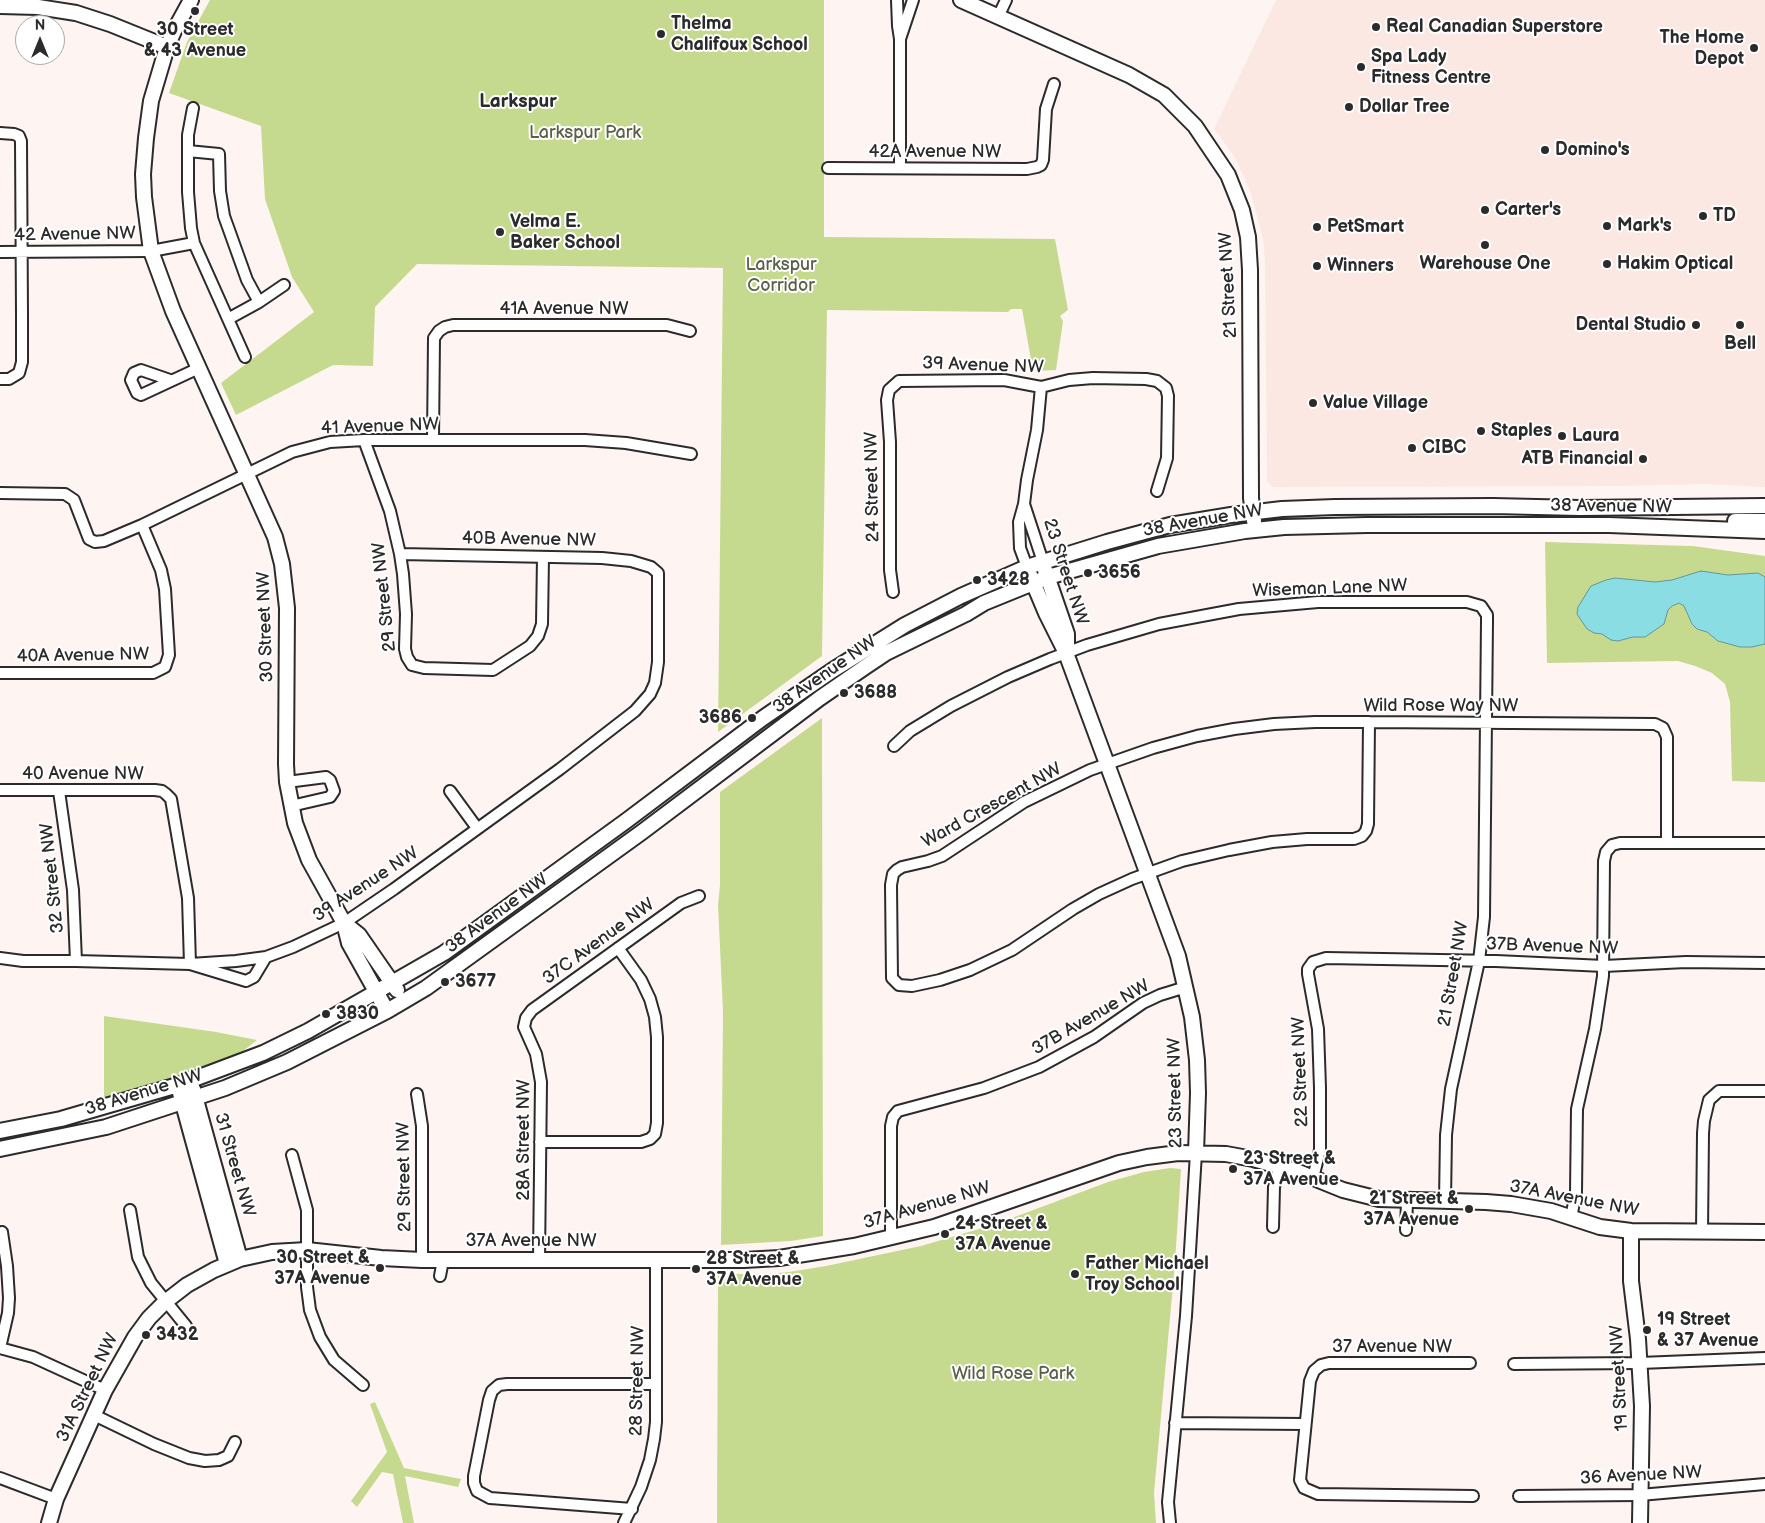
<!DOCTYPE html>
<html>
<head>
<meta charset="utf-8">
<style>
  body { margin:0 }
  #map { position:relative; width:1765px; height:1523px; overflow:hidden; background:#fef5f2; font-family:"Balsamiq Sans",sans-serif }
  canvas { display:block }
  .north { position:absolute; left:15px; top:15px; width:50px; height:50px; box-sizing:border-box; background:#fff; border:1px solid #aaa; border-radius:50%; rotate:0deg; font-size:14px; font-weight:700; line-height:20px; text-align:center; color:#2b2b2b }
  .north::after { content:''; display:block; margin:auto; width:18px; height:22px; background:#2b2b2b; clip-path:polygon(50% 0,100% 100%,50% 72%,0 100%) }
</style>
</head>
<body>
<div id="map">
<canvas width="1765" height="1523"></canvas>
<div class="north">N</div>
</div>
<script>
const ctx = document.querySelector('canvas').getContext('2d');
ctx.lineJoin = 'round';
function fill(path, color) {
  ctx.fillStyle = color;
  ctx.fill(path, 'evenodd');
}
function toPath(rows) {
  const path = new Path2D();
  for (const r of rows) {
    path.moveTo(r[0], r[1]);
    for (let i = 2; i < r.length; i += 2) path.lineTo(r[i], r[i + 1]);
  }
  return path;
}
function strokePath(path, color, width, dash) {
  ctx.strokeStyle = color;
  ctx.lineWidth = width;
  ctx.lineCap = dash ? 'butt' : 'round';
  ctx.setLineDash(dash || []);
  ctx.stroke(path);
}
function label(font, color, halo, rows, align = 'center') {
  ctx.font = font + ' "Balsamiq Sans",sans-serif';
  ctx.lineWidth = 4;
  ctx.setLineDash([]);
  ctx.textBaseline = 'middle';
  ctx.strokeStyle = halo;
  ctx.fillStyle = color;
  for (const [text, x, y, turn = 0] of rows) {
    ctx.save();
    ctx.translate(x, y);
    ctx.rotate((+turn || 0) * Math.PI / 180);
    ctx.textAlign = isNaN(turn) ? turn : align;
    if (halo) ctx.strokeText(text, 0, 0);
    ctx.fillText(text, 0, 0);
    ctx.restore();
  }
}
const built = toPath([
  [1276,0,1765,0,1765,487,1704,484,1624,486,1273,487,1267,481,1265,261,1263,240,1258,219,1249,188,1234,156,1214,129]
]);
const green = toPath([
  [210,0,824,0,824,237,1055,239,1068,310,1060,316,1063,321,1056,370,1033,371,1022,309,1011,309,1008,312,827,310,822,656,718,732,723,268,417,264,375,307,373,366,333,365,236,415,221,383,314,312,292,277,265,199,261,126,169,93,187,42],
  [1545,542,1693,546,1765,556,1765,782,1732,781,1730,702,1725,684,1712,673,1695,666,1678,661,1547,663],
  [822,718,823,1236,791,1241,721,1245,723,1011,718,905,720,885,720,792],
  [104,1016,216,1032,257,1040,243,1051,216,1063,149,1085,104,1097],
  [1170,1168,1181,1169,1175,1263,1154,1493,1156,1523,717,1523,718,1274,767,1274,789,1272,826,1266,921,1246,996,1224,1108,1182,1144,1172],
  [375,1402,404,1468,461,1479,458,1487,405,1476,414,1523,403,1523,393,1474,382,1472,357,1507,351,1501,387,1452,370,1404]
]);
const water = toPath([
  [1701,571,1728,575,1758,573,1765,577,1765,644,1752,647,1740,647,1718,641,1707,632,1697,629,1692,624,1684,606,1679,603,1672,606,1668,610,1664,624,1645,637,1633,637,1618,641,1611,640,1602,634,1594,633,1587,629,1577,614,1578,607,1591,586,1606,580,1615,578,1655,582,1672,580,1701,571]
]);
const street = toPath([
  [897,0,898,26,900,39,900,168],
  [998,17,1006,0],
  [900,39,913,0],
  [0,133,14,134,19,136,21,141,22,315,22,362,19,373,9,379,0,379],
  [188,151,188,135,193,108],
  [828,168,1027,169,1037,167,1041,165,1043,160,1046,109,1054,84],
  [0,252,151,251,194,243],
  [259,302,284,285],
  [228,319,259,302,247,280,224,216,220,191,219,154,188,151,188,192,191,228,194,243,245,357],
  [170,380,141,370,134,373,131,380,137,393,141,395,199,368],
  [364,440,390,511,400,554,403,574,406,614,405,649,407,657,412,665,424,668,493,670,530,646,538,636,542,624,543,557],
  [433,440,434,338,439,331,445,327,453,325,667,325,690,331],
  [0,493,65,494,74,500,89,539,95,542,104,541,142,525,292,452,330,442,364,440,585,440,626,443,691,454],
  [1024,504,1043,562],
  [1027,567,1020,548,1019,522,1024,504,1027,480,1037,430,1041,387],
  [893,592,890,570,890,442,887,400,889,390,899,381,1004,380,1041,387,1069,380,1093,378,1146,379,1157,381,1166,388,1168,396,1167,458,1157,491],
  [0,673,153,673,165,667,169,655,165,589,161,570,142,525],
  [1369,722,1368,824,1366,831,1362,836,1354,839,1307,839,1272,842,1229,850,1182,861,1132,879,1099,894,1073,909,1012,950,970,970,940,980,912,986,899,985,892,978,891,885,893,874,897,870,902,867,928,861,942,856,1024,802,1090,770,1153,748,1197,736,1234,729,1274,724,1315,722,1369,722,1655,724,1663,728,1667,737,1667,843],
  [894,746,910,731,951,706,1008,677,1050,659,1087,645,1159,624,1239,609,1318,602,1467,602,1481,606,1487,615,1487,621,1484,917,1479,961,1451,1089,1446,1135,1445,1201],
  [287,782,326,777,330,780,334,791,330,797,291,806],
  [0,790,155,790,162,791,166,794,171,799,188,898,190,964,246,981,254,977,266,957],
  [59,791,73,890,76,961],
  [450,791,477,828],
  [0,958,23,961,76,961,190,964,236,961,266,957,293,947,344,923,394,889,560,769,635,711,650,694,655,683,658,662,658,573,651,567,631,561,602,558,400,554],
  [417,1094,422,1126,422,1260],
  [540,1142,641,1142,650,1139,655,1134,657,1123,657,1037,655,1017,650,999,641,980,618,948],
  [292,1155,307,1210,307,1287,310,1310,320,1337,334,1360,363,1385],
  [1313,1178,1320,1150,1320,1088,1318,1029,1308,974,1308,969,1313,962,1326,958,1496,961,1604,966,1686,962,1765,963],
  [130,1210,138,1257,151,1283,186,1326],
  [1571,1218,1576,1192,1577,1109,1595,1029,1603,976,1604,861,1606,852,1612,845,1620,843,1765,843],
  [1273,1227,1274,1187,1280,1166],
  [1406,1230,1407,1201],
  [1702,1232,1703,1133,1704,1121,1709,1100,1719,1091,1765,1091],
  [891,1238,891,1126,893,1117,898,1111,984,1088,1039,1067,1094,1037,1143,1003,1160,995,1186,987],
  [539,1260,541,1082,536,1054,524,1027,526,1018,532,1010,681,903,699,896],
  [440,1276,443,1260],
  [0,1348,8,1313,9,1298,7,1266,2,1232],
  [0,1348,33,1357,105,1390],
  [1470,1363,1329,1363,1321,1365,1314,1371,1310,1381,1300,1480,1304,1488,1318,1494,1473,1496],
  [1514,1364,1640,1363,1765,1358],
  [94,1415,154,1444,189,1458,205,1461,219,1460,228,1456,235,1442],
  [1175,1423,1305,1424],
  [0,1478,56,1499],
  [1519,1496,1640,1495,1765,1484],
  [632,1509,490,1498,477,1491,474,1483,474,1476,489,1400,492,1391,499,1385,507,1384,656,1384],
  [624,1523,641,1487,650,1460,654,1439,656,1422,656,1260],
  [1170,1523,1168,1502,1186,1316,1196,1153]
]);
const secondary = toPath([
  [191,0,174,31,167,47,151,101,146,138,143,174,144,197,151,251,173,311,275,537,282,564,287,608,286,764,287,782,295,823,309,860,344,923,349,943,387,1011],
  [961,0,1129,75,1164,95,1195,126,1228,175,1242,210,1248,237,1250,270,1251,498,1254,521],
  [0,6,38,7,76,13,110,24,167,47],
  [1735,521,1765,521],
  [1045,570,1067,634,1067,649],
  [1030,575,1046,613,1066,653,1178,956,1192,1017,1197,1060,1198,1093,1196,1153],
  [344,923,359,935,397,990],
  [193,1089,240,1259],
  [180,1093,227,1264],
  [0,1131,61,1119,178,1085,263,1053,308,1031,444,953,626,821,763,718,833,670,905,625,961,596,1027,567,1107,542,1170,525,1231,515,1282,509,1335,507,1493,506,1580,508,1765,506],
  [0,1149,106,1127,225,1088,287,1062,387,1011,426,988,642,832,820,698,865,667,886,653,966,614,984,603,1048,577,1158,546,1245,531,1284,527,1367,525,1609,525,1765,531],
  [1631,1231,1631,1281,1638,1339,1642,1406,1640,1523],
  [49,1523,56,1499,105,1390,135,1337,149,1318,165,1302,187,1285,214,1270,240,1259,272,1252,307,1250,381,1258,422,1260,744,1260,779,1258,854,1246,934,1227,1119,1163,1147,1157,1178,1153,1226,1154,1253,1159,1296,1171,1343,1190,1379,1199,1486,1202,1511,1204,1551,1211,1600,1227,1631,1231,1765,1232]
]);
const markers = [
  [195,11,5,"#2b2b2b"],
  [1376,27,5,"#2b2b2b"],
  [661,34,5,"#2b2b2b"],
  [1754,48,5,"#2b2b2b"],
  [1361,67,5,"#2b2b2b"],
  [1349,107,5,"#2b2b2b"],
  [1545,150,5,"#2b2b2b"],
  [1485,210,5,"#2b2b2b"],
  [1703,216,5,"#2b2b2b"],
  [1607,226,5,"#2b2b2b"],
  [1317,227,5,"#2b2b2b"],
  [500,232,5,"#2b2b2b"],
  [1485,245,5,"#2b2b2b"],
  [1607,264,5,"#2b2b2b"],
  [1317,266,5,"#2b2b2b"],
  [1696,325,5,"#2b2b2b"],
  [1740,325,5,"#2b2b2b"],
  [1313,403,5,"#2b2b2b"],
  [1481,431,5,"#2b2b2b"],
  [1562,436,5,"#2b2b2b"],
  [1412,448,5,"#2b2b2b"],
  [1643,459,5,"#2b2b2b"],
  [1088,573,5,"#2b2b2b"],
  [977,580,5,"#2b2b2b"],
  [844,693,5,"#2b2b2b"],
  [752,718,5,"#2b2b2b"],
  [445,982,5,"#2b2b2b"],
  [326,1014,5,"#2b2b2b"],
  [1233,1169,5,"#2b2b2b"],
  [1469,1209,5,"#2b2b2b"],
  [945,1234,5,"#2b2b2b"],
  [380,1268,5,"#2b2b2b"],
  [696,1269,5,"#2b2b2b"],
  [1075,1274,5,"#2b2b2b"],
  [1647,1330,5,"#2b2b2b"],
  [146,1335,5,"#2b2b2b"]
];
const poiNames = [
  ["Thelma",671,24],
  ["Chalifoux School",671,45],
  ["Real Canadian Superstore",1386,27],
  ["30 Street",195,30,"center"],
  ["& 43 Avenue",195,51,"center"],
  ["The Home",1744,38,"right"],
  ["Depot",1744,59,"right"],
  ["Spa Lady",1371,57],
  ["Fitness Centre",1371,78],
  ["Dollar Tree",1359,107],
  ["Domino's",1555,150],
  ["Carter's",1495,210],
  ["TD",1713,216],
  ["Velma E.",510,222],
  ["Baker School",510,243],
  ["Mark's",1617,226],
  ["PetSmart",1327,227],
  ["Warehouse One",1485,264,"center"],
  ["Hakim Optical",1617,264],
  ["Winners",1327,266],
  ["Dental Studio",1686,325,"right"],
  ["Bell",1740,344,"center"],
  ["Value Village",1323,403],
  ["Staples",1491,431],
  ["Laura",1572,436],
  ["CIBC",1422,448],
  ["ATB Financial",1633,459,"right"],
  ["3656",1098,573],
  ["3428",987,580],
  ["3688",854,693],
  ["3686",742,718,"right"],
  ["3677",455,982],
  ["3830",336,1014],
  ["23 Street &",1243,1159],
  ["37A Avenue",1243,1180],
  ["21 Street &",1459,1199,"right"],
  ["37A Avenue",1459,1220,"right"],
  ["24 Street &",955,1224],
  ["37A Avenue",955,1245],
  ["30 Street &",370,1258,"right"],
  ["37A Avenue",370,1279,"right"],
  ["28 Street &",706,1259],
  ["37A Avenue",706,1280],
  ["Father Michael",1085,1264],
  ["Troy School",1085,1285],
  ["19 Street",1657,1320],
  ["& 37 Avenue",1657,1341],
  ["3432",156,1335]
];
const parkNames = [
  ["Larkspur Park",585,133],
  ["Larkspur",781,265],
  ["Corridor",781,286],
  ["Wild Rose Park",1013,1374]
];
const streetNames = [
  ["42A Avenue NW",935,152],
  ["42 Avenue NW",75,235,-1],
  ["21 Street NW",1229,285,-93],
  ["41A Avenue NW",564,309],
  ["39 Avenue NW",983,366,2],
  ["41 Avenue NW",380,427,-2],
  ["24 Street NW",873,487,-91],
  ["38 Avenue NW",1611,507,1],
  ["38 Avenue NW",1203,521,-10],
  ["40B Avenue NW",529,540,1],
  ["23 Street NW",1065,572,72],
  ["Wiseman Lane NW",1330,589,-2],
  ["29 Street NW",385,597,-96],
  ["30 Street NW",266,627,-92],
  ["40A Avenue NW",83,656,-1],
  ["38 Avenue NW",825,675,-35],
  ["Wild Rose Way NW",1441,706],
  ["40 Avenue NW",83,774],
  ["Ward Crescent NW",992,806,-29],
  ["32 Street NW",53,878,-96],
  ["39 Avenue NW",366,885,-33],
  ["38 Avenue NW",497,914,-36],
  ["37C Avenue NW",599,942,-36],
  ["37B Avenue NW",1552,947,2],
  ["21 Street NW",1454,974,-80],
  ["37B Avenue NW",1091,1018,-30],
  ["22 Street NW",1301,1072,-92],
  ["38 Avenue NW",144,1093,-17],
  ["23 Street NW",1176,1093,-91],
  ["28A Street NW",524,1140,-90],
  ["31 Street NW",234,1165,74],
  ["29 Street NW",405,1177,-91],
  ["37A Avenue NW",1574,1199,11],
  ["37A Avenue NW",927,1206,-16],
  ["37A Avenue NW",531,1241],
  ["37 Avenue NW",1392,1347],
  ["19 Street NW",1620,1378,-93],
  ["28 Street NW",638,1381,-89],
  ["31A Street NW",88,1388,-64],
  ["36 Avenue NW",1641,1476,-3]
];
const neighbourhoodNames = [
  ["Larkspur",518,102]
];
fill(built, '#fce8e2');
fill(green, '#c6da8f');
fill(water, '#8bdde4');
strokePath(water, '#65969a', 1);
strokePath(street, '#2b2b2b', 14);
strokePath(secondary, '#2b2b2b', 18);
strokePath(street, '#fff', 10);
strokePath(secondary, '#fff', 14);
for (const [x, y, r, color] of markers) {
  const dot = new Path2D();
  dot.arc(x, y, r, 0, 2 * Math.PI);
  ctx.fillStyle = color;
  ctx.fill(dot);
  strokePath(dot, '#fff', 2);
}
label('bold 18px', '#2b2b2b', '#fff', poiNames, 'left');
label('18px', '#5a6049', '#fff', parkNames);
label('18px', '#2b2b2b', '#fff', streetNames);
label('bold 19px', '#2b2b2b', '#fff', neighbourhoodNames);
</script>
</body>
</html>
